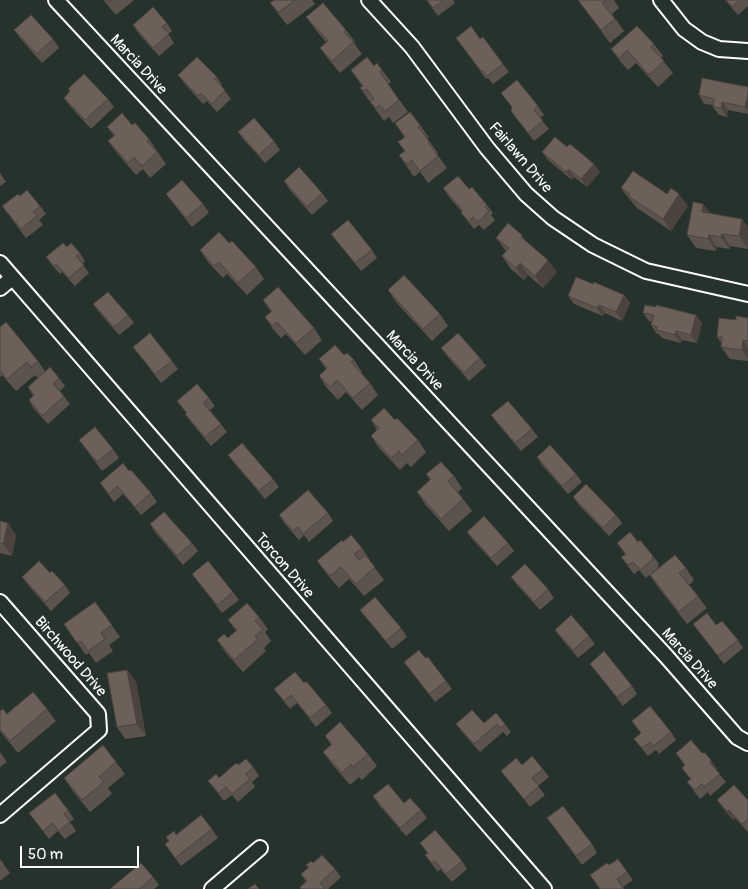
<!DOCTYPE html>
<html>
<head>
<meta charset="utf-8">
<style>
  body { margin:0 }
  #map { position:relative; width:748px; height:889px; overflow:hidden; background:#26332d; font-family:Pangolin,sans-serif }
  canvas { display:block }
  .scale { position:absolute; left:20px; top:846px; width:119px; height:22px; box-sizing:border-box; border:2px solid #fff; border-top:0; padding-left:6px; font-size:15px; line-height:18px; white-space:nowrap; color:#fff; -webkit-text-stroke:4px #26332d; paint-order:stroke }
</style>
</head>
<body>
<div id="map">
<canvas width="748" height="889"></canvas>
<div class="scale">50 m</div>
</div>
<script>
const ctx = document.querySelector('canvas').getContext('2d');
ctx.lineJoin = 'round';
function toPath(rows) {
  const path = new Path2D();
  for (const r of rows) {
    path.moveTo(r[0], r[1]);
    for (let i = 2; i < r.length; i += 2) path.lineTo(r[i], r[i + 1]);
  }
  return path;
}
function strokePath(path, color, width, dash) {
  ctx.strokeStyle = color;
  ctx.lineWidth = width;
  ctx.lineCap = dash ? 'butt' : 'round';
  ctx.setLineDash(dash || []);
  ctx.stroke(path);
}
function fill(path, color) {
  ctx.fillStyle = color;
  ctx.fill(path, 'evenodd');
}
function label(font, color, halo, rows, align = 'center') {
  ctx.font = font + ' Pangolin,sans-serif';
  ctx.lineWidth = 4.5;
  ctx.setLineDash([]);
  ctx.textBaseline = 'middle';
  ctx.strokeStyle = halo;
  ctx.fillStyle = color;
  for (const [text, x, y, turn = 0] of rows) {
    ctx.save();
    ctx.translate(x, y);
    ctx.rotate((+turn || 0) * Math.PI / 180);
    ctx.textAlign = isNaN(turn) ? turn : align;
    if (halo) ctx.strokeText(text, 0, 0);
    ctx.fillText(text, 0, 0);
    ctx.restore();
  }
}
const street = toPath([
  [56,0,666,656,737,737,748,743],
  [369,0,412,47,487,148,526,194,553,218,593,245,646,271,748,294],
  [661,0,684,29,702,42,719,49,748,51],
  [0,263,544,889],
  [0,288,12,278],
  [0,602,98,714,99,730,0,815],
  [212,889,260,848]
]);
const wall = toPath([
  [103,0,134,0,116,15],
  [274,0,312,0,315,4,287,25,270,3],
  [426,0,453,0,455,3,438,16],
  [578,0,614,0,619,8,612,14,624,31,610,43],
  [725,0,748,0,748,6,738,15],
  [306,17,346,30,355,42,354,43,362,54,340,73,329,60,320,48,326,42,315,29],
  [167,23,172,31,168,34,174,43,159,56,139,34,133,25],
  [14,30,53,39,59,48,42,63,20,38],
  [456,38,480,39,503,64,509,72,493,84,488,78,486,79],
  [654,44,663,56,661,58,673,73,658,87,636,63,628,70,620,61,611,49],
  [374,66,382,70,391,82,388,84,408,112,393,123,389,117,384,121,360,88,362,86,351,70],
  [178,75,217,77,222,85,221,86,231,99,217,112,207,101,203,104,184,83],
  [748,87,748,114,728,110,727,117,719,115,713,107,713,105,704,104,699,95],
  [68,89,108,99,114,107,91,129,70,106,64,98,70,92],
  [501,93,538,106,544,115,540,118,549,129,534,141,511,111,512,107],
  [395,123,420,125,429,138,427,138,438,153,437,154,447,168,428,183,420,172,414,177,399,155,405,151,404,137],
  [132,125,149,139,166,164,150,178,143,169,136,175,117,153,108,141,114,136,107,127],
  [238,132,274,141,280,150,265,163,244,140],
  [567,147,600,172,587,187,574,177,572,180,548,160,542,152],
  [0,173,6,182,0,186],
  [284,181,322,193,328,201,312,215,290,190],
  [443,188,469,189,487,205,493,213,491,215,495,220,484,230,479,225,474,229,461,213,462,212,449,197],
  [621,188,667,194,688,206,671,231,637,208,632,202,630,200],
  [166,194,203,204,209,213,192,227,172,202],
  [20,196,40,206,46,214,39,220,43,225,26,238,2,206],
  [703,204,710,213,742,219,748,249,730,246,730,249,717,247,716,251,696,248,687,235],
  [331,234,372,250,377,258,361,271],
  [496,238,528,243,557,272,543,288,528,275,524,280,511,269,502,256,506,251],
  [229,243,256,267,264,279,247,295,227,274,223,278,208,262,200,250],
  [67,247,80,253,85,261,82,264,89,273,75,286,62,272,60,274,52,265,46,257],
  [388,290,440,314,448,326,432,341,396,302],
  [624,295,630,303,622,321,605,313,603,316,574,304,568,296],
  [263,300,314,328,322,340,305,355,286,334,281,338,273,329,265,317,271,312],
  [93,304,128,315,134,323,119,335,99,312],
  [643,313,702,323,697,343,682,340,681,343,662,338,659,334,657,334,651,325,652,322,649,321],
  [748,318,748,361,730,359,721,347,722,344,717,337,736,320],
  [0,327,38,361,45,371,59,378,65,386,60,391,70,404,48,424,34,409,29,400,33,396,28,387,38,378,35,375,16,391,2,375,0,377],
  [133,347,172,361,178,369,161,383],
  [441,348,480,358,486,366,469,381,447,356],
  [344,355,354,360,362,372,361,373,370,383,378,395,362,410,346,392,338,400,327,388,319,376,326,369,319,359],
  [209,398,215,406,210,410,227,432,211,446,191,422,185,414,186,413,177,401],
  [491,415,532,429,538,437,521,451,497,423],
  [371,420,395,420,418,440,426,452,411,467,407,463,400,470,379,448,371,436,377,430],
  [79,440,113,449,119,458,102,471],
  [228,455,273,479,279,487,265,499,234,463],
  [537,457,576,474,582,482,568,494,542,465],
  [129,471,151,493,157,502,141,515,123,494,114,502,100,483],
  [426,474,454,476,462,488,458,492,472,511,449,531,425,504,417,492,430,480],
  [573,497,616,515,622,523,609,536,579,505],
  [328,513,333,521,309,542,304,535,299,540,285,524,279,515],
  [0,521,16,535,12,556,0,553],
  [150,524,192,543,198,551,183,565,155,532],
  [467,532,508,543,514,551,497,566,473,540],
  [343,542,362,548,370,560,369,560,384,580,364,596,349,579,339,588,326,573,317,561],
  [638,542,653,556,659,564,658,565,659,567,646,578,639,570,634,574,627,565,621,557,625,554,617,543],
  [686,568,694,580,689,585,707,608,687,624,658,587,650,575],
  [50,573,65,585,70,593,51,611,28,585,22,577],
  [192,574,233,592,239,600,222,613],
  [511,577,548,589,554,598,540,610,517,585],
  [95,602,120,637,109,645,113,651,96,663,89,653,86,655,64,624],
  [360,610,401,628,407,637,392,649,366,618],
  [259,617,268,629,265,632,271,641,264,648,266,651,243,672,226,653,217,640,228,638,236,631,228,620],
  [693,624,738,640,743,648,724,664],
  [555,630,589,636,595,644,578,658,561,638],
  [404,662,446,681,452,689,435,702],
  [590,664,632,686,637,694,623,706],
  [127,670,136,682,146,736,125,739,117,727],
  [304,683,326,705,332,713,316,727,297,703,290,709,274,689],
  [47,709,56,721,18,753,0,731,0,711,7,714],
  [632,721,671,732,676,740,659,754,656,750,648,756,634,739,641,733],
  [484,723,505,724,511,732,507,736,503,732,480,752,462,732,456,724],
  [325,736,368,754,377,766,362,780,359,777,350,785,332,764,323,752,331,745],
  [0,752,7,762,0,767],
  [676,753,702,753,711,760,717,769,716,770,726,782,710,796,708,792,700,799,687,782,690,779,682,768,685,765],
  [116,762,125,774,108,788,112,794,90,812,72,790,64,778],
  [238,765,253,767,259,776,252,782,255,787,238,802,232,795,224,801,208,781,219,778],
  [522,765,543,769,549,777,538,786,545,795,530,807,501,771],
  [373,796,404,803,421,810,427,818,406,836,379,805],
  [717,800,748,800,748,832,735,818,733,820,723,808],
  [68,810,74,819,70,822,76,831,65,839,58,831,49,839,29,813],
  [547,818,592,844,597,853,582,865],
  [212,829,218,838,181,866,165,844,176,835],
  [420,843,462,861,467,869,452,882,440,869,438,872,431,863,425,855,427,853],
  [0,859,10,873,0,881],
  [618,859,633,880,623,887,609,865],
  [313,863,335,869,341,877,328,889,301,889,306,882,301,874,308,868,306,865],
  [153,877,159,885,154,889,110,889]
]);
const shadedWall = toPath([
  [748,92,748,111,745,107],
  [722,102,728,110,727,117,721,108],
  [594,164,600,172,587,187,581,179],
  [569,169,574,177,572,180,566,172],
  [679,194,688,206,671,231,663,219],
  [703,204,712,216,702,212],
  [742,219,748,227,748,249,739,236],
  [722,234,730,246,730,249,721,237],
  [522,235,531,247,521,237],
  [709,235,717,247,716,251,708,239],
  [548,260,557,272,543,288,535,276],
  [520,263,528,275,524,280,516,268],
  [624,295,630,303,622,321,616,312],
  [599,305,605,313,603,316,597,308],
  [696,315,702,323,697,343,691,335],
  [676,331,682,340,681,343,675,335],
  [743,340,748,348,748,359,742,350],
  [8,523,16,535,12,556,3,544],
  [127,670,136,682,146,736,137,724],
  [711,760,717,769,716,771,710,763],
  [729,810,735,818,733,820,727,811]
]);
const building = toPath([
  [105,0,111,0,108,3,105,0],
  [274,0,295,0,279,12,270,3,274,0],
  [427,0,443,0,433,8,427,0],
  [578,0,606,0,602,3,615,19,601,30,578,0],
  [726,0,740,0,732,7,726,0],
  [323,3,346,30,344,32,353,42,332,61,320,48,328,41,306,17,323,3],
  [153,7,167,23,162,27,169,34,153,48,133,25,153,7],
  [31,15,53,39,37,54,14,30,31,15],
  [471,26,480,39,483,37,503,64,487,76,482,70,481,71,456,38,471,26],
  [637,26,654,44,651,47,664,61,649,75,627,50,619,58,611,49,637,26],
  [197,57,217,77,214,79,225,90,212,104,201,93,198,96,178,75,197,57],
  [367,57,374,66,377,63,382,70,380,72,399,100,385,111,380,105,376,108,370,102,374,99,367,89,363,91,360,88,363,86,351,70,367,57],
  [84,74,108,99,85,120,64,98,70,91,68,89,84,74],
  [702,78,748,87,748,92,745,107,722,102,721,108,713,107,714,99,699,95,702,78],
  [517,80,538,106,534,110,543,121,528,133,511,111,512,107,501,93,517,80],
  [410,112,420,125,418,127,429,141,428,142,438,156,420,171,412,160,406,164,399,155,405,151,398,142,405,137,395,123,410,112],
  [122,113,132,125,135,123,149,139,147,141,157,152,142,166,134,157,128,163,108,141,115,135,107,127,122,113],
  [254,118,274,141,259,155,238,132,254,118],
  [555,137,567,147,570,144,594,164,581,179,569,169,566,172,542,152,555,137],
  [299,167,322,193,307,207,284,181,299,167],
  [633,171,667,194,671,188,679,194,663,219,628,196,630,194,621,188,633,171],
  [458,176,469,189,472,187,487,205,485,207,489,211,478,222,473,217,469,221,461,213,463,211,443,188,458,176],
  [182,180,203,204,186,218,166,194,182,180],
  [27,190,40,206,33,212,37,216,21,229,2,206,18,194,20,196,27,190],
  [693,202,703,204,702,212,742,219,739,236,722,234,721,237,709,235,708,239,687,235,693,202],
  [348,220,372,250,355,263,331,234,348,220],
  [508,223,522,235,521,237,548,260,535,276,520,263,516,268,502,256,509,248,496,238,508,223],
  [219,232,229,243,232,241,256,267,238,283,219,262,214,266,200,250,219,232],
  [63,243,67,247,71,243,80,253,76,256,84,265,69,278,56,264,54,266,46,257,63,243],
  [404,275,440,314,423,329,388,290,404,275],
  [576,277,593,284,594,282,624,295,616,312,599,305,597,308,568,296,576,277],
  [278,287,314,328,296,343,277,322,272,326,265,317,272,311,263,300,278,287],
  [108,292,128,315,114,327,93,304,108,292],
  [645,305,656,307,656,305,696,315,691,335,676,331,675,335,656,330,657,327,651,325,654,315,643,313,645,305],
  [736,316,748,318,748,341,743,340,742,350,721,347,722,337,717,337,719,318,736,320,736,316],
  [6,322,38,361,31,367,27,362,7,379,0,370,0,327,6,322],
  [150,333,172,361,155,374,133,347,150,333],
  [458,333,480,358,464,373,441,348,458,333],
  [335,345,344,355,347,353,354,360,351,362,370,383,353,398,337,380,330,387,319,376,327,368,319,359,335,345],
  [50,367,59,378,53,384,64,396,42,416,29,400,34,395,28,387,50,367],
  [197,384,209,398,203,403,221,424,205,437,185,414,187,413,177,401,197,384],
  [508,401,532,429,515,443,491,415,508,401],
  [384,408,395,420,397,418,418,440,402,455,399,451,391,458,371,436,379,428,371,420,384,408],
  [95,427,113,449,97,462,79,440,95,427],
  [242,443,273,479,259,491,228,455,242,443],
  [550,445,576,474,562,486,537,457,550,445],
  [441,462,454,476,448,481,463,499,441,519,417,492,431,479,426,474,441,462],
  [123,463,129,471,131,470,151,493,135,507,117,486,109,494,100,483,123,463],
  [586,484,616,515,603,528,573,497,586,484],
  [308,490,328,513,303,534,298,527,293,531,279,515,308,490],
  [164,512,192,543,177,556,150,524,164,512],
  [484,516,508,543,491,558,467,532,484,516],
  [0,521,8,523,3,544,0,543,0,521],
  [630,532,638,542,640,540,653,556,652,557,653,559,640,570,633,562,628,565,621,557,626,554,617,543,630,532],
  [351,535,362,548,354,554,359,560,365,555,375,567,356,584,341,567,330,576,317,561,342,540,343,542,351,535],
  [675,555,686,568,679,573,698,596,679,612,650,575,675,555],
  [39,561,50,573,52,571,65,585,45,602,22,577,39,561],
  [208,561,233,592,217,605,192,574,208,561],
  [525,564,548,589,534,602,511,577,525,564],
  [375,597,401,628,386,641,360,610,375,597],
  [95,602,112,625,101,633,105,639,88,651,81,641,77,643,64,624,95,602],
  [247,603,259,617,255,621,263,629,255,636,258,639,234,660,217,640,224,634,228,638,237,630,228,620,247,603],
  [707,613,716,625,722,621,738,640,718,656,693,624,707,613],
  [571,615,589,636,573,650,555,630,571,615],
  [419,650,425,658,428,657,446,681,429,694,404,662,419,650],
  [604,651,632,686,617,697,590,664,604,651],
  [127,670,137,724,117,727,107,673,127,670],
  [295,672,304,683,306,681,326,705,310,718,291,695,284,701,274,689,295,672],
  [33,692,47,709,10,741,0,729,0,711,3,709,7,714,33,692],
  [650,706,671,732,653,746,650,742,642,748,634,739,641,733,632,721,650,706],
  [472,710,484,723,496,713,505,724,501,728,497,724,474,744,456,724,472,710],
  [340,722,368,754,353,767,351,764,342,773,323,752,332,744,325,736,340,722],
  [691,740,702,753,705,753,711,760,710,763,720,774,704,787,702,784,695,790,687,782,691,779,682,768,685,765,676,753,691,740],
  [103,745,116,762,99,777,104,782,82,800,64,778,103,745],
  [532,756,543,769,532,778,539,786,524,799,501,771,516,758,522,765,532,756],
  [246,759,253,767,246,774,250,779,232,794,226,787,219,793,208,781,216,774,219,778,236,763,238,765,246,759],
  [388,784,404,803,410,798,421,810,400,828,373,796,388,784],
  [734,785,748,800,748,819,742,824,729,810,727,811,717,800,734,785],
  [55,793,68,810,64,814,70,822,59,831,53,823,43,831,29,813,55,793],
  [563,806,592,844,576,856,547,818,563,806],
  [201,815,212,829,175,858,165,844,169,841,166,837,174,831,176,835,201,815],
  [435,830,462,861,446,874,435,861,432,863,425,855,428,853,420,843,435,830],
  [322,855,335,869,320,883,325,889,301,889,300,887,307,881,301,874,309,867,306,865,311,861,313,863,322,855],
  [0,859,4,865,0,868,0,859],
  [618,859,627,872,617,879,624,889,600,889,590,875,607,863,609,865,618,859],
  [141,863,153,877,139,889,110,889,141,863],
  [255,884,259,889,248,889,255,884]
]);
const streetNames = [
  ["Marcia Drive",138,65,47],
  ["Fairlawn Drive",520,158,49],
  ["Marcia Drive",414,361,47],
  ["Torcon Drive",284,566,49],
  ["Birchwood Drive",70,657,49],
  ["Marcia Drive",689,659,48]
];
strokePath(street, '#fff', 18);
strokePath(street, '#26332d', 14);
fill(wall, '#5d534d');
fill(shadedWall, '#4c433e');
fill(building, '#6c6059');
strokePath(building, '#4c433e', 1);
label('15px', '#fff', '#26332d', streetNames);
</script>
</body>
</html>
